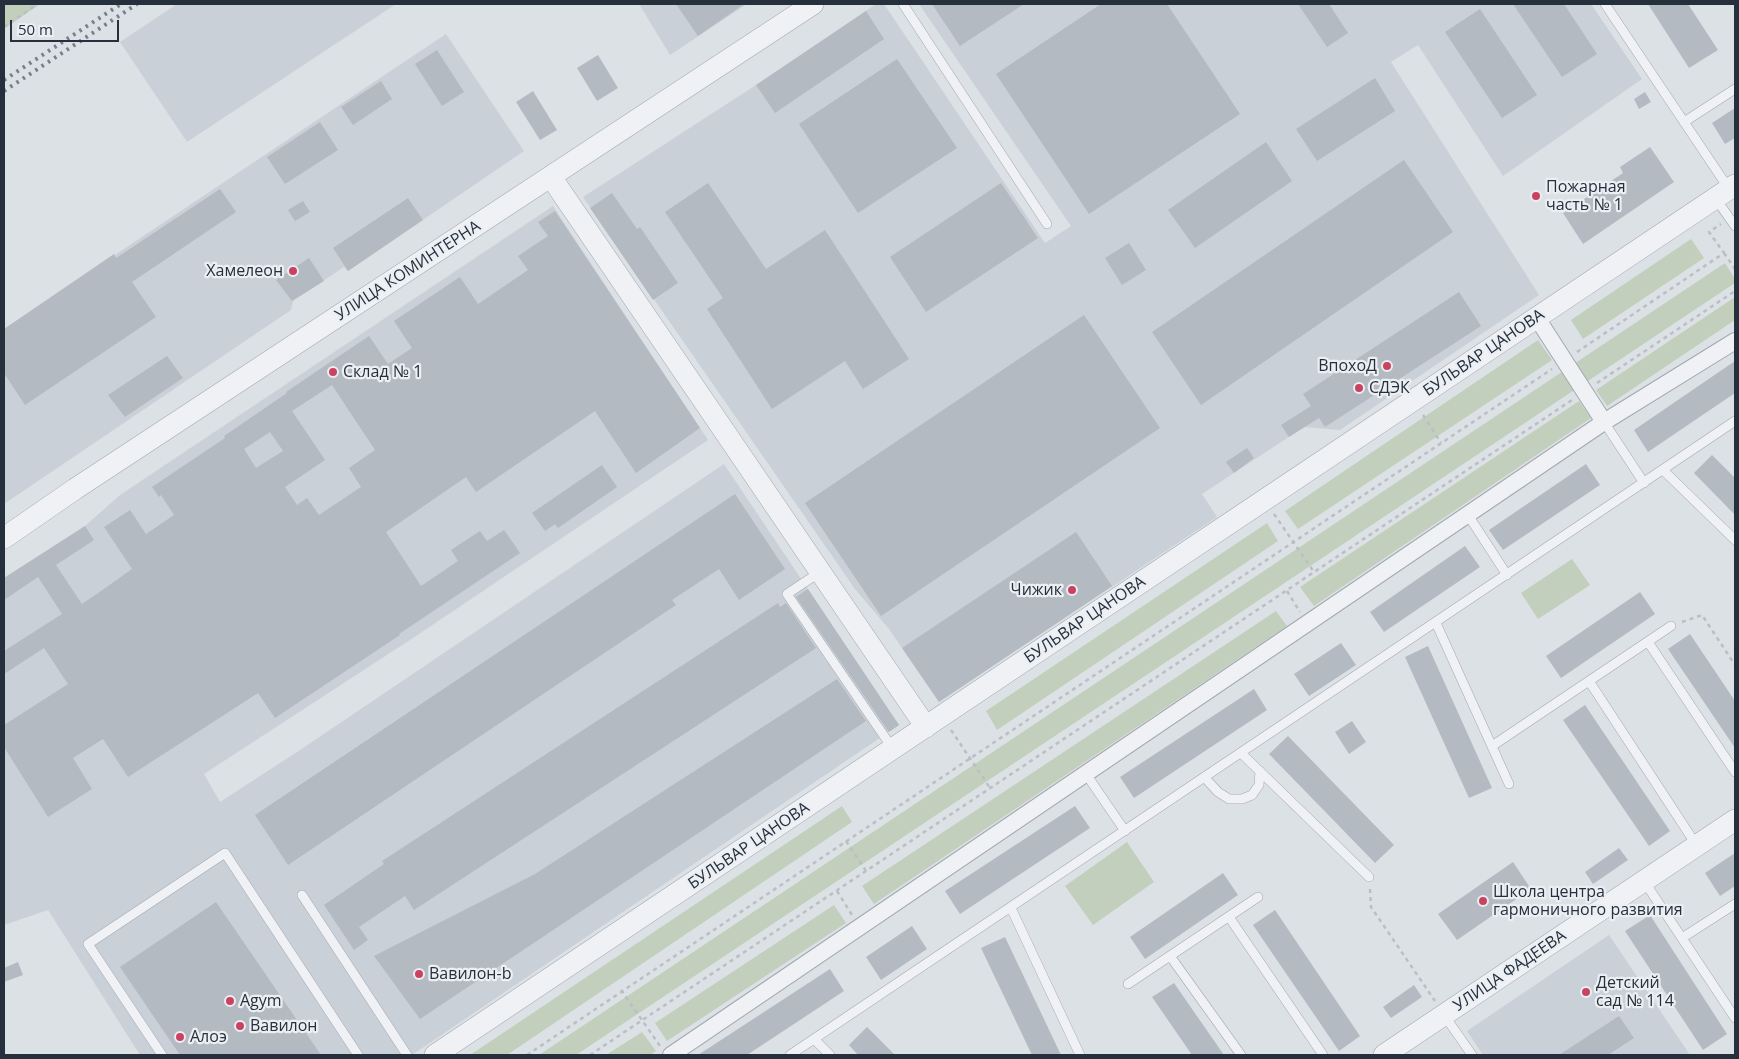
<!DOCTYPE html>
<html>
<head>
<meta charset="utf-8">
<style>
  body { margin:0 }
  #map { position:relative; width:1739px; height:1059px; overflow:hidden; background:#dce1e6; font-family:"Open Sans",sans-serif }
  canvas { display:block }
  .frame { position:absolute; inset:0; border:5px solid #26303c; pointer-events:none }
  .scale { position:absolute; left:10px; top:20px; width:109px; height:22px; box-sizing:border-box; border:2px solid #26303c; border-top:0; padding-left:6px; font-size:15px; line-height:18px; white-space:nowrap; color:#26303c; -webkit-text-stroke:4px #ebeff4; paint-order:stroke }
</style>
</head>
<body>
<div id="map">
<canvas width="1739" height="1059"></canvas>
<div class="frame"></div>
<div class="scale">50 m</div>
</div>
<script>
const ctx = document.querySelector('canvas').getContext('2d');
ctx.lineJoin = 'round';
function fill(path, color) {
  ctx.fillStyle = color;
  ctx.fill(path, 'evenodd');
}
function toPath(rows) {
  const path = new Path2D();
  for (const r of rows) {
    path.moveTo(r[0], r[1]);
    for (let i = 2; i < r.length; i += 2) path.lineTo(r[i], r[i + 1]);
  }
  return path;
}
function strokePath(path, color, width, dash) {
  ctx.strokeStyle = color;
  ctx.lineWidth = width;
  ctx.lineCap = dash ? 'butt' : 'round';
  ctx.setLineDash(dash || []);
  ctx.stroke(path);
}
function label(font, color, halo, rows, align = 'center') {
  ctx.font = font + ' "Open Sans",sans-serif';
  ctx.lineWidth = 4.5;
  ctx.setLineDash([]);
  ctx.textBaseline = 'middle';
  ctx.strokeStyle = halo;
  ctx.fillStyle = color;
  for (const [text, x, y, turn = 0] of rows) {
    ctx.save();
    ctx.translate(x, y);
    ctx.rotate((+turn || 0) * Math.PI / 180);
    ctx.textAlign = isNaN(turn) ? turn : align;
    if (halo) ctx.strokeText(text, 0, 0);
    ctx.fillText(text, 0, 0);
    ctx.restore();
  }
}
const built = toPath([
  [177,4,396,4,187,142,120,42],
  [639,4,747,4,670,55],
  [876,4,884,4,1045,243,1071,226,919,4,1591,4,1642,79,1503,176,1418,45,1391,62,1539,295,1340,430,1304,427,1202,494,1217,517,939,702,889,629,855,589,583,197,756,85],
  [446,34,524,151,348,271,344,267,293,301,291,310,4,504,4,329],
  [553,206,708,440,413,638,204,774,220,802,303,748,724,464,899,725,412,1055,140,1055,48,910,4,925,4,578,85,526,120,495],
  [1609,935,1690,1055,1483,1055,1467,1031]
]);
const green = toPath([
  [4,4,40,4,4,29],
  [1691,239,1704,258,1583,339,1571,320],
  [1725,263,1735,279,1735,283,576,1055,539,1055],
  [1735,297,1735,320,1607,406,1596,390],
  [1538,340,1552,360,1298,529,1285,511],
  [1579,401,1591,418,1314,606,1300,587],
  [1267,523,1278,541,997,730,986,711],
  [1572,559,1590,585,1538,619,1521,593],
  [1276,611,1287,626,874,904,862,886],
  [842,806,852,822,507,1055,470,1055],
  [1127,842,1154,882,1093,925,1065,886],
  [834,905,846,923,667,1041,655,1023],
  [642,1032,656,1051,650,1055,606,1055]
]);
const building = toPath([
  [676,4,744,4,698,36],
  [932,4,1024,4,960,46],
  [1101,4,1167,4,1240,114,1089,214,996,74],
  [1298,4,1329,4,1348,33,1327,47],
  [1513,4,1564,4,1597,54,1562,77],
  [1648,4,1688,4,1718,50,1689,68],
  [1480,9,1537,95,1502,118,1445,32],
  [866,11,884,39,775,113,756,85],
  [437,50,464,92,442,106,415,64],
  [598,55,618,88,597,101,577,68],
  [897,59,957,148,858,213,799,124],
  [1375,78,1395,111,1317,161,1296,129],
  [381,81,392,99,353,125,341,107],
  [533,91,557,130,540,140,516,102],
  [1645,92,1651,102,1639,109,1634,99],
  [1735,108,1735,138,1725,144,1712,123],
  [320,122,338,150,285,184,267,157],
  [1266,142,1292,181,1195,248,1168,210],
  [1650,147,1674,182,1583,244,1563,213,1623,173,1620,167],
  [1404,160,1453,232,1201,405,1152,332],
  [708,183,766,269,825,230,909,359,863,389,845,361,772,409,707,309,723,298,665,212],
  [1001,183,1038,238,926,312,890,257],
  [220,189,236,212,132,282,156,317,25,405,4,373,4,329,114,254,116,258],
  [612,193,637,229,640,227,678,283,653,300,590,208],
  [408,198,423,220,348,271,333,248],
  [303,201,310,212,295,221,288,210],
  [555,211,700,428,636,473,595,411,476,492,466,477,386,532,421,586,458,561,451,550,480,531,487,541,504,530,520,553,399,634,400,635,275,718,258,693,128,777,103,739,73,758,92,789,48,817,4,747,4,725,68,684,44,648,4,674,4,651,62,614,38,577,4,600,4,578,85,526,94,540,56,565,82,604,101,591,132,569,104,527,130,510,146,534,174,515,161,495,159,497,152,487,225,438,224,436,287,393,286,392,369,336,388,364,412,348,394,321,460,277,478,304,528,270,518,256,548,236,538,222],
  [332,385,375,450,349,468,361,487,319,515,307,498,297,505,285,487,325,460,292,411],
  [270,432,283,451,256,468,244,449],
  [1129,243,1146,270,1122,285,1105,258],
  [309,258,324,281,292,301,276,280],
  [1459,292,1481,326,1325,427,1319,418,1289,437,1281,425,1311,406,1303,394],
  [1084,315,1160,428,881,616,805,503],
  [167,356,183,378,125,417,108,395],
  [1735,361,1735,393,1648,452,1634,430],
  [1247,448,1254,458,1234,473,1226,462],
  [1712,455,1735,478,1735,515,1694,473],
  [1586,464,1600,485,1503,550,1489,530],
  [602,465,617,487,558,528,555,524,545,531,532,513],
  [735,494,785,569,739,600,719,569,672,600,676,605,288,865,255,815],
  [1076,532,1112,586,939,702,902,648],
  [1465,546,1480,567,1384,632,1370,612],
  [808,589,899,725,889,732,796,597],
  [1640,592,1655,614,1561,678,1546,656],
  [778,603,780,607,786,603,816,648,414,910,405,896,359,927,368,940,354,950,324,905,384,864,382,861],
  [1690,634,1735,701,1735,748,1668,649],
  [1341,643,1356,665,1309,696,1294,674],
  [1428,646,1492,788,1469,798,1405,657],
  [837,679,866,721,420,1019,374,956,535,874],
  [1254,689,1267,710,1134,798,1120,777],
  [1585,705,1670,831,1649,846,1563,720],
  [1352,721,1366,742,1349,754,1335,732],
  [1288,736,1394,845,1375,863,1269,754],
  [1075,806,1090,828,960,914,945,891],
  [1619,848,1628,860,1593,884,1585,872],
  [1735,853,1735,886,1720,896,1705,873],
  [1513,862,1531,889,1457,940,1438,914],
  [1223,873,1238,895,1145,959,1130,937],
  [216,902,321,1055,180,1055,120,967],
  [1275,910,1360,1036,1339,1051,1253,925],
  [1650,915,1727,1034,1703,1050,1625,931],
  [912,926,927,949,881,980,866,957],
  [1005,937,1061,1055,1032,1055,981,948],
  [18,962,23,975,4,982,4,968],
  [830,969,844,991,747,1055,698,1055],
  [1174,983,1224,1055,1192,1055,1152,997],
  [1414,985,1422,997,1391,1018,1383,1007],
  [1619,1016,1634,1038,1608,1055,1559,1055],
  [867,1027,895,1055,858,1055,849,1045]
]);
const path = toPath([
  [4,27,38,4],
  [1724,253,1735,269],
  [1577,352,1724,253,1709,232,1721,224],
  [1597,383,1735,291],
  [1423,415,1441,443],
  [1274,514,1314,572],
  [1287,591,1300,612],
  [1682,622,1702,615,1735,665],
  [951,730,990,788],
  [846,841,866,871],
  [1370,889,1371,907,1435,1001],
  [837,891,852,915],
  [621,990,660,1046],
  [527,1055,1552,369],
  [590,1055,1572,400]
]);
const service = toPath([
  [903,4,1047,224],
  [1605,4,1729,189],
  [1684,122,1735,89],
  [1716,199,1735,226],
  [1604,422,1644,483],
  [1663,470,1735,540],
  [1468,515,1507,575],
  [820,572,787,594,893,749],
  [1436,623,1509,784],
  [1648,642,1735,772],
  [1589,681,1697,846],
  [1492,746,1671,626],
  [1241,753,1369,877],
  [1086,774,1125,831],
  [1205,778,1218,792,1229,799,1242,799,1252,795,1259,785,1260,771],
  [1644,881,1735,1018],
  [302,895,407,1055],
  [1011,908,1080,1055],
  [1229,917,1323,1055],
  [1682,938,1735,904],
  [1170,956,1241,1055],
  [1128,984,1258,897],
  [1444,1015,1472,1055],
  [814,1039,830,1055],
  [162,1055,88,944,225,853,358,1055],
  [790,1055,1735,421]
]);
const minor = toPath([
  [1537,318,1604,422],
  [671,1055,1604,422,1735,341]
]);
const tertiary = toPath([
  [551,177,926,727],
  [4,538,75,489,813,4],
  [435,1055,1735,185],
  [1384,1055,1735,820]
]);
const rail = toPath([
  [4,80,121,4],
  [4,91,137,4]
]);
const markers = [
  [1536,196,5,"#c94361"],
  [293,271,5,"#c94361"],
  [1387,366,5,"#c94361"],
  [333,372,5,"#c94361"],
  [1359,388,5,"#c94361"],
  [1072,590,5,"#c94361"],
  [1483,901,5,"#c94361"],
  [419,974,5,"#c94361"],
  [1586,992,5,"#c94361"],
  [230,1001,5,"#c94361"],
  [240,1026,5,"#c94361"],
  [180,1037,5,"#c94361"]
];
const poiNames = [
  ["Пожарная",1546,187],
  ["часть № 1",1546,205],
  ["Хамелеон",283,271,"right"],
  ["ВпохоД",1377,366,"right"],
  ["Склад № 1",343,372],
  ["СДЭК",1369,388],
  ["Чижик",1062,590,"right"],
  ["Школа центра",1493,892],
  ["гармоничного развития",1493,910],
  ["Вавилон-b",429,974],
  ["Детский",1596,983],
  ["сад № 114",1596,1001],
  ["Agym",240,1001],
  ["Вавилон",250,1026],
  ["Алоэ",190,1037]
];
const streetNames = [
  ["УЛИЦА КОМИНТЕРНА",408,271,-33],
  ["БУЛЬВАР ЦАНОВА",1484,353,-34],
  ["БУЛЬВАР ЦАНОВА",1085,620,-34],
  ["БУЛЬВАР ЦАНОВА",749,846,-34],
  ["УЛИЦА ФАДЕЕВА",1510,971,-34]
];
fill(built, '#cad0d8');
fill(green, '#c3cfbd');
fill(building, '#b4bac2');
strokePath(service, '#a2a8b0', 10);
strokePath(minor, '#a2a8b0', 18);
strokePath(tertiary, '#a2a8b0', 22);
strokePath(path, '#bbbfc4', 2.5, [4, 4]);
strokePath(service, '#eff1f4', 9);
strokePath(minor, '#eff1f4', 16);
strokePath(tertiary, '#eff1f4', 21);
strokePath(rail, '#76818f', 4, [2.5, 5]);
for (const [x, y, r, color] of markers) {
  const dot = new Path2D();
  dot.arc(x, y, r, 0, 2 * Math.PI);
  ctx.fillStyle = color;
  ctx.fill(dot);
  strokePath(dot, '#ebeff4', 2);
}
label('16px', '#26303c', '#ebeff4', poiNames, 'left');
label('16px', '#26303c', '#ebeff4', streetNames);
</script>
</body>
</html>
